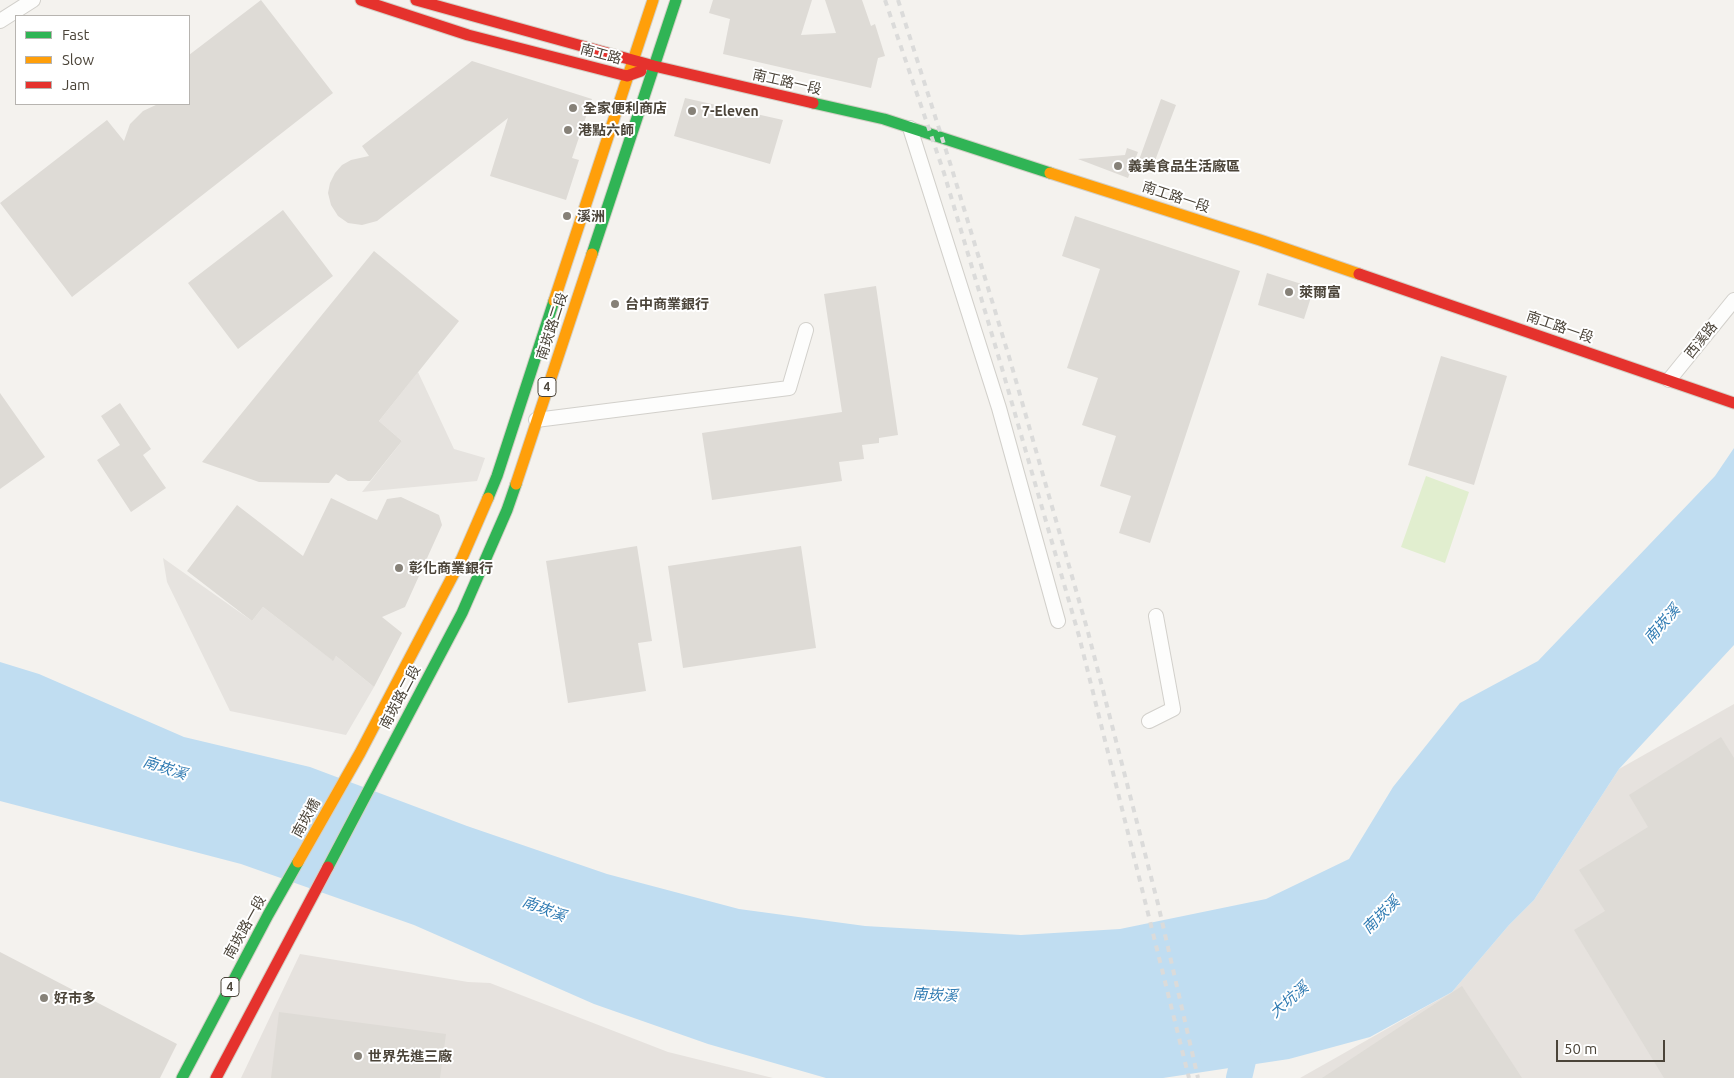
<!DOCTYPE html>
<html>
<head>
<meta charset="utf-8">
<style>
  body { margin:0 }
  #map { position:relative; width:1734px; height:1078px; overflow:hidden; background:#f4f2ee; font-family:Ubuntu,sans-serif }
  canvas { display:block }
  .legend { position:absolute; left:15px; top:15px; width:175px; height:90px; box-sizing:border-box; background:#fff; border:1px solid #b7b4b0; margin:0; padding:6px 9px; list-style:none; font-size:15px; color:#4b4439 }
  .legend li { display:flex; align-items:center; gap:10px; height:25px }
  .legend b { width:25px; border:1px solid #b7b4b0 }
  .scale { position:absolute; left:1556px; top:1040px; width:109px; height:22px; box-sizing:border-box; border:2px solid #4b4439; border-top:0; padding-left:6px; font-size:15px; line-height:18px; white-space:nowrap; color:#4b4439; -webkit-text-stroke:4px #fff; paint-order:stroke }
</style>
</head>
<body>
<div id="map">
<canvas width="1734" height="1078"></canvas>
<ul class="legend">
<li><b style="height:6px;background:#30b455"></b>Fast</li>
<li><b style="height:6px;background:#ff9f0a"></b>Slow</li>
<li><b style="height:6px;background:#e5322d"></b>Jam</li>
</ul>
<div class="scale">50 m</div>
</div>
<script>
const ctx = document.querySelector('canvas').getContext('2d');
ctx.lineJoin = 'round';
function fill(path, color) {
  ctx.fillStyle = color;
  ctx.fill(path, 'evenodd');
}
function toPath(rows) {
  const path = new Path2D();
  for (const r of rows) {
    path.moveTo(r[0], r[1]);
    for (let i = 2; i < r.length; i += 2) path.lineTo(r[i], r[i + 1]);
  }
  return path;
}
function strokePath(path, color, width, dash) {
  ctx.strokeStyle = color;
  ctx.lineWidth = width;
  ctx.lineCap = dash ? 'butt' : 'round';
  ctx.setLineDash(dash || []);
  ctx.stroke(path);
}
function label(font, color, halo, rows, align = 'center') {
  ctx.font = font + ' Ubuntu,"Noto Sans TC",sans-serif';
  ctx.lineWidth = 4;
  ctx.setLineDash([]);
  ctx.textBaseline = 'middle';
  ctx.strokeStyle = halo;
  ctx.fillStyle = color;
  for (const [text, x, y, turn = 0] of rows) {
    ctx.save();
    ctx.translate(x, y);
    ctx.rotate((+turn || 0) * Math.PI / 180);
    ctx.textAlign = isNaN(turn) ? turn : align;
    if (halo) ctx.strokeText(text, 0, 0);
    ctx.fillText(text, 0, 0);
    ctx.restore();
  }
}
const industrial = toPath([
  [1734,704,1734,1078,1300,1078,1452,992,1509,925,1534,900,1619,769],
  [300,954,468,982,490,983,668,1052,773,1078,241,1078]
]);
const green = toPath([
  [1426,476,1469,492,1445,563,1401,547]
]);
const parking = toPath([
  [418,372,454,449,485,458,477,481,362,492,402,441,379,421],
  [163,558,252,621,263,607,332,660,336,656,374,687,346,735,230,711,167,582]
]);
const water = toPath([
  [1734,448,1734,645,1619,769,1534,900,1509,925,1452,992,1370,1037,1289,1059,1163,1078,826,1078,708,1044,594,1004,414,925,241,864,0,801,0,662,39,674,184,737,310,767,467,826,607,874,739,909,865,926,1021,935,1120,929,1266,899,1349,859,1393,787,1460,703,1538,661,1715,476]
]);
const river = toPath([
  [1239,1078,1249,1035,1251,1033]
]);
const building = toPath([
  [261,0,333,93,72,297,0,203,107,120,124,141,130,124,143,111,158,104,189,104,189,55],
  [713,0,812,0,801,35,836,33,825,0,862,0,871,26,875,24,885,56,878,58,871,88,723,54,730,19,709,13],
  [472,61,592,99,572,158,579,160,566,200,490,176,508,118,377,221,362,225,348,223,338,216,331,205,328,193,330,183,335,173,342,165,351,160,369,156,362,146],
  [685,98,783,120,770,164,674,136],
  [1161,99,1176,105,1153,166,1139,160],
  [1127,148,1138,152,1128,178,1078,159,1125,155],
  [283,210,333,276,238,349,188,283],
  [1075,216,1240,271,1150,543,1119,533,1131,496,1100,486,1116,436,1082,425,1098,378,1067,368,1100,269,1062,256],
  [374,251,459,321,379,421,402,441,370,481,348,481,336,474,329,483,259,482,202,462],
  [1267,273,1314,288,1304,319,1258,305],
  [876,286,898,435,879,438,879,443,862,445,864,459,839,462,842,481,712,500,702,433,842,412,824,294],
  [1441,356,1507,376,1474,485,1408,465],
  [0,393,45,457,0,489],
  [120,403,151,449,143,455,166,488,131,512,97,460,120,445,101,416],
  [401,497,439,515,442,525,405,607,382,617,402,633,374,687,336,656,333,661,263,607,252,621,187,571,237,505,303,556,331,498,377,520,387,499],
  [637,546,652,641,638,643,646,691,568,703,546,561],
  [801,546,816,648,683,668,668,566],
  [1721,737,1734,758,1734,1078,1664,1078,1574,930,1605,911,1579,870,1648,827,1629,795],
  [0,952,177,1044,160,1078,0,1078],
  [1462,986,1522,1078,1322,1078],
  [279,1012,446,1034,440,1078,271,1078]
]);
const street = toPath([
  [0,21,33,0],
  [910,128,999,408,1058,621],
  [1669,380,1734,300],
  [536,420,789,388,806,330],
  [1149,721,1173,709,1156,616]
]);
const fast = toPath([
  [813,103,884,119,1050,173],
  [592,254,676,0],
  [488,498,497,476,554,301],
  [328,867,462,613,507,510,516,484],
  [182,1078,268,915,298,862]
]);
const slow = toPath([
  [1050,173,1260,240,1359,274],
  [554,301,653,0],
  [516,484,592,254],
  [298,862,360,753,462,558,488,498]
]);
const jam = toPath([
  [361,0,468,35,627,76,641,71],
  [416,0,654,66,813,103],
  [1359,274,1734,403],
  [216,1078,328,867]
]);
const rail = toPath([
  [885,0,944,173,1001,365,1079,636,1189,1078],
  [898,0,951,166,1010,360,1088,632,1158,904,1198,1078]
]);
const markers = [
  [573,108,5,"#868178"],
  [692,111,5,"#868178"],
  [568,130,5,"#868178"],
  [1118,166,5,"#868178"],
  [567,216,5,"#868178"],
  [1289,292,5,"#868178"],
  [615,304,5,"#868178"],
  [399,568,5,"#868178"],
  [44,998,5,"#868178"],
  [358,1056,5,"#868178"]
];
const shields = [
  [547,387,18],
  [230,987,18]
];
const shieldNames = [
  ["4",547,387],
  ["4",230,987]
];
const streetNames = [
  ["南工路",601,54,15],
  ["南工路一段",787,82,13],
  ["南工路一段",1176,197,18],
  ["南崁路二段",552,326,-72],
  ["南工路一段",1560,327,19],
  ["西溪路",1701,340,-51],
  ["南崁路二段",400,697,-62],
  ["南崁橋",306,818,-61],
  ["南崁路一段",245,927,-61]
];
const poiNames = [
  ["全家便利商店",583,108],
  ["7-Eleven",702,111],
  ["港點六師",578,130],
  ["義美食品生活廠區",1128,166],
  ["溪洲",577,216],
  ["萊爾富",1299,292],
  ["台中商業銀行",625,304],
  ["彰化商業銀行",409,568],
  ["好市多",54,998],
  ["世界先進三廠",368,1056]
];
const waterNames = [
  ["南崁溪",1662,624,-49],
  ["南崁溪",165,768,18],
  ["南崁溪",544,909,21],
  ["南崁溪",1381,915,-45],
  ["南崁溪",935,995,3],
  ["大坑溪",1289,1000,-41]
];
fill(industrial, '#e6e2de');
fill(green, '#e1eecf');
fill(parking, '#e6e3df');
fill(water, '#c0ddf1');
strokePath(river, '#c0ddf1', 26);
fill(building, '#dedbd6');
strokePath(street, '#d2d0cb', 16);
strokePath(fast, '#d3cfc5', 13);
strokePath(slow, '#d3cfc5', 13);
strokePath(jam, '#d3cfc5', 13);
strokePath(street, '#fdfdfc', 14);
strokePath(fast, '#30b455', 11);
strokePath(slow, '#ff9f0a', 11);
strokePath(jam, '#e5322d', 11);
strokePath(rail, '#dbdbda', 4, [6, 6]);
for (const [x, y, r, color] of markers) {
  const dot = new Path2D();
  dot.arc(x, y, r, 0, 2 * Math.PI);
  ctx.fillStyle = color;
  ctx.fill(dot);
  strokePath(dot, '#fff', 2);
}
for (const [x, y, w] of shields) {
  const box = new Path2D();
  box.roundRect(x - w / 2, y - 9.5, w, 19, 4);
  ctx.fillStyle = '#fff';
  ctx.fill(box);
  strokePath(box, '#4b4439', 1);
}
label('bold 12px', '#4b4439', null, shieldNames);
label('14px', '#4b4439', '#fff', streetNames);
label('bold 14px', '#4b4439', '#fff', poiNames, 'left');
label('italic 15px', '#2e7ab2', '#fff', waterNames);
</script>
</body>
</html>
